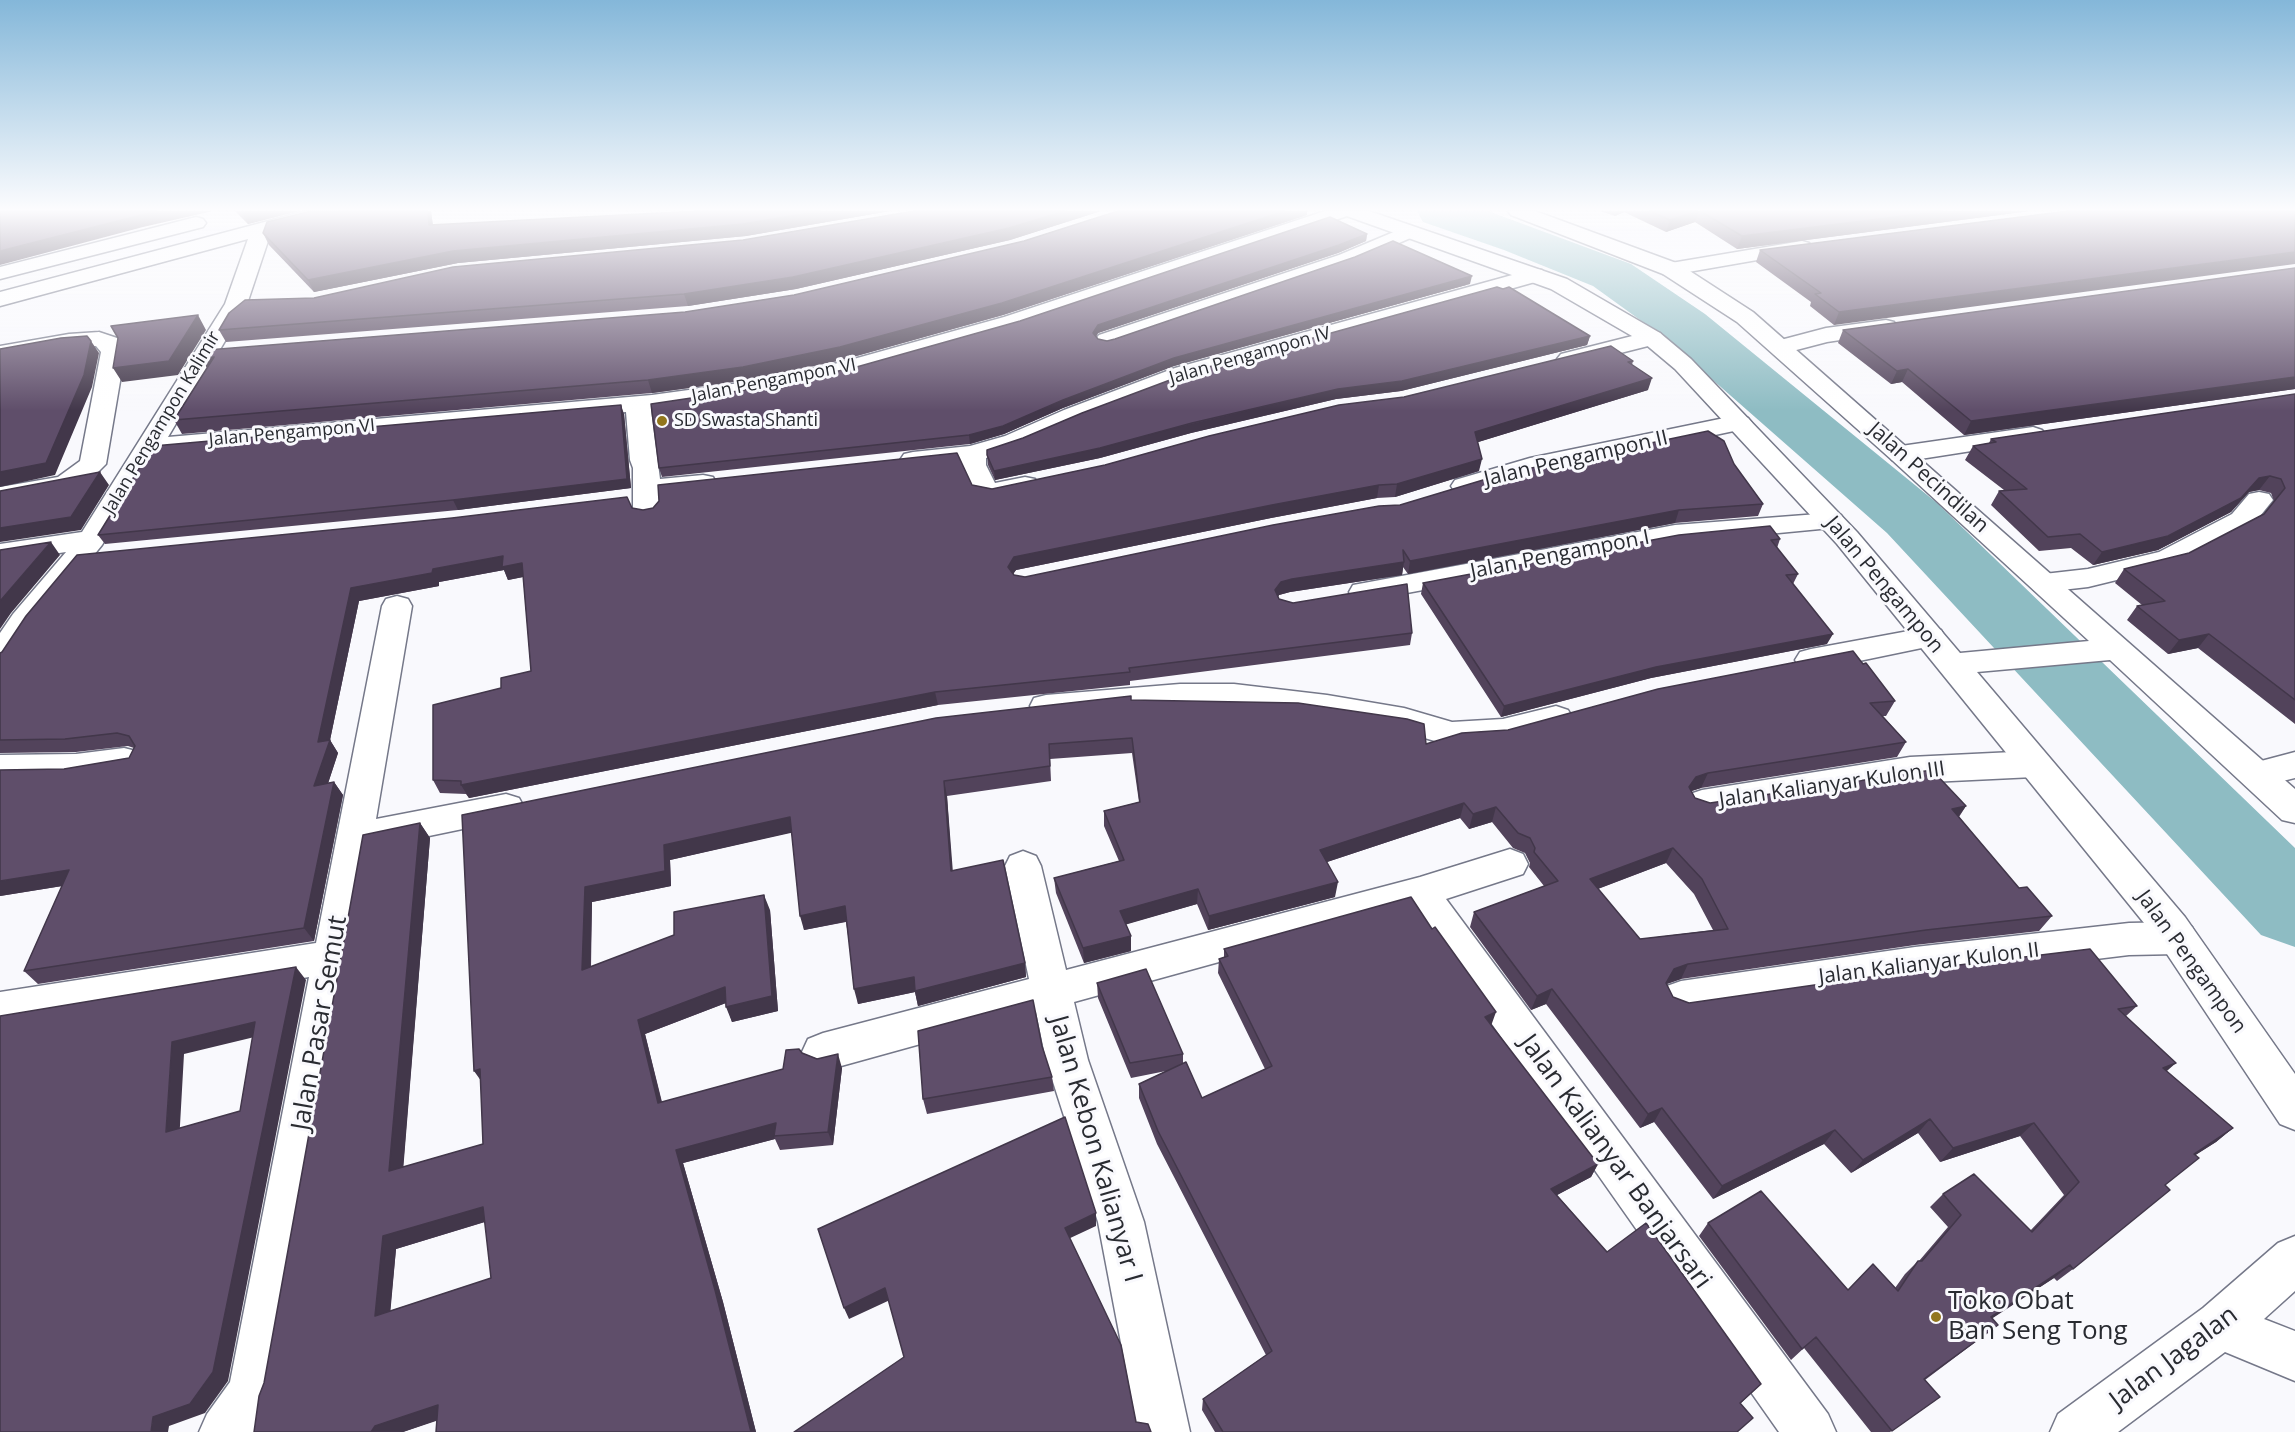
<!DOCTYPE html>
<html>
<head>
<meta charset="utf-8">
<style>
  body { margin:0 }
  canvas { display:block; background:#f9f9fd }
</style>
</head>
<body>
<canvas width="2295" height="1432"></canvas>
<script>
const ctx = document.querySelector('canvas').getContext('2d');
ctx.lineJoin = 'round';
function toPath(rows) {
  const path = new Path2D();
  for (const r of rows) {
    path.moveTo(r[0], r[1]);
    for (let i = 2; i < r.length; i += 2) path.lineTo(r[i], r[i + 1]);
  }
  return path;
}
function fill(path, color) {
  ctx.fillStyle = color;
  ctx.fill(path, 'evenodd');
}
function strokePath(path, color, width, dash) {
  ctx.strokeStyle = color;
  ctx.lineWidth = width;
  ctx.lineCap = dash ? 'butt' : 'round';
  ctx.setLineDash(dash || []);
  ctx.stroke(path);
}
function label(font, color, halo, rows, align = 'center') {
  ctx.font = font + ' "Open Sans",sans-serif';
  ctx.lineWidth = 6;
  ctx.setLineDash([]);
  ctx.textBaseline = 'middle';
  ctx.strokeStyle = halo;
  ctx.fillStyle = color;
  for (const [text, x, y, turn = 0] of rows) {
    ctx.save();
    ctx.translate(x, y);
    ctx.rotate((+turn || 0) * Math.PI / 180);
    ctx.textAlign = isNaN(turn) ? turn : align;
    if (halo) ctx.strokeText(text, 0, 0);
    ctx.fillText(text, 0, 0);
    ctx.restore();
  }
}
const river = toPath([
  [1417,211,1488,211,1631,264,1705,314,1937,503,2295,848,2295,947,2261,935,1887,533,1665,338,1593,286,1504,250,1423,222,1417,211]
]);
const minor = toPath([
  [306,211,337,211,334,215,271,232,247,304,168,437,652,395,747,382,843,362,1004,317,1325,211,1353,211,1350,215,1020,327,854,374,747,396,651,410,660,479,703,475,713,477,716,483,713,489,703,491,660,496,661,512,657,518,647,520,637,518,633,512,633,468,630,460,626,412,158,453,102,545,35,628,11,664,0,668,0,633,13,614,66,552,0,562,0,544,82,532,225,304,248,239,0,306,0,292,306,211],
  [196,217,203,219,206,223,203,227,0,279,0,267,196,217],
  [1408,226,1415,228,1418,232,1415,236,1353,263,1115,345,1107,347,1099,345,1095,340,1099,335,1339,255,1408,226],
  [1802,241,1809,243,1812,247,1809,251,1671,275,1663,274,1660,269,1663,264,1671,263,1802,241],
  [1534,269,1542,270,1545,275,1542,280,1193,378,1082,420,1023,446,986,458,986,465,995,483,1025,477,1035,479,1038,485,1035,491,993,499,985,498,975,496,960,463,913,468,904,466,900,460,904,454,913,452,970,446,1005,436,1064,410,1175,368,1534,269],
  [1886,320,1894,322,1897,327,1894,332,1827,342,1781,354,1773,352,1769,347,1773,342,1826,328,1886,320],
  [1652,331,1660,333,1664,338,1660,343,1569,366,1561,364,1557,359,1561,354,1652,331],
  [99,332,117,338,125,352,106,464,87,483,76,490,0,503,0,487,58,477,80,461,101,352,96,346,69,348,0,360,0,346,69,334,99,332],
  [1739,415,1748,418,1752,423,1748,428,1536,473,1465,494,1455,492,1451,486,1455,480,1530,458,1739,415],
  [2033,427,2042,430,2046,435,2042,440,1901,462,1892,460,1888,454,1892,448,1901,446,2033,427],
  [2259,492,2269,494,2273,500,2252,526,2178,565,2088,587,2044,592,2034,590,2029,583,2034,576,2044,574,2088,569,2159,552,2232,514,2249,494,2259,492],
  [1831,513,1841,515,1845,521,1841,527,1675,543,1364,601,1353,599,1349,592,1353,585,1364,583,1675,525,1831,513],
  [397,596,408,599,412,606,376,819,506,794,519,798,524,807,519,816,506,820,371,848,278,1393,271,1411,256,1432,199,1432,207,1414,230,1382,309,977,0,1028,0,992,316,943,382,606,386,599,397,596],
  [1930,627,1941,630,1945,637,1941,644,1811,671,1800,668,1795,660,1800,652,1811,649,1930,627],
  [1180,684,1234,684,1327,695,1404,708,1452,722,1503,719,1556,706,1568,710,1573,718,1568,726,1503,743,1452,746,1404,732,1234,706,1180,706,1046,717,1034,714,1030,706,1034,698,1046,695,1180,684],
  [124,748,136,751,141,760,136,769,76,780,0,781,0,755,76,754,124,748],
  [2034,751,2046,755,2051,764,2046,773,2034,777,1910,783,1702,816,1690,812,1684,803,1690,794,1702,790,1910,757,2034,751],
  [2295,752,2295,778,2258,787,2246,783,2241,774,2246,765,2295,752],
  [1510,849,1523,854,1528,864,1523,874,1446,899,1828,1414,1836,1432,1779,1432,1411,909,1074,1002,1088,1060,1144,1222,1190,1432,1138,1432,1098,1222,1046,1060,1036,1012,823,1071,808,1065,802,1052,808,1039,823,1033,1029,979,1005,866,1010,856,1023,851,1036,856,1041,866,1066,970,1420,877,1510,849],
  [2178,922,2192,927,2197,938,2192,949,2178,954,2129,955,1915,981,1681,1015,1667,1010,1661,998,1667,986,1681,981,1915,947,2129,923,2178,922]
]);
const major = toPath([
  [1341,211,1369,211,1567,279,1660,333,1691,359,1857,532,1960,653,2089,641,1892,460,1737,322,1663,274,1511,215,1508,211,1535,211,1679,264,1753,312,2295,789,2295,823,2282,820,2110,660,1977,672,2185,917,2295,1074,2295,1130,2280,1124,2157,939,1837,544,1675,369,1644,343,1551,289,1344,215,1341,211],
  [2295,1236,2295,1291,2264,1319,2295,1331,2295,1381,2225,1352,2118,1432,2050,1432,2058,1414,2203,1308,2278,1243,2295,1236]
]);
const wall = toPath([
  [235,211,299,211,248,224],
  [311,211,431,211,433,225,698,211,890,211,746,236,458,263,314,292,269,245,263,233],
  [914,211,1101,211,1010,240,796,289,688,306,226,342,219,330,314,298,743,240],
  [1600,211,2030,211,1737,249,1695,222,1666,232,1624,212,1615,216],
  [2068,211,1834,325,1810,306,1811,302,1756,262,1760,250],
  [1307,215,1003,315,842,360,747,380,652,393,182,434,174,420,207,368,202,359,685,312,794,295,1024,241],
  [1367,234,1366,241,1338,253,1098,333,1096,337,1098,339,1107,341,1470,284,1174,366,1063,408,1004,434,970,444,662,477,659,468,745,390,853,368],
  [2295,268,2295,389,1964,435,1902,382,1891,384,1838,343,1843,330],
  [1590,336,1587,345,1401,391,1336,399,1191,433,1100,458,995,480,988,465,987,455],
  [1633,361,1632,365,1648,390,1478,442,1479,471,1395,497,1377,498,1271,518,1016,570,1013,574,1014,575,1025,577,1400,505,1734,464,1763,504,1758,516,1675,523,1408,574,1403,567,1402,575,1290,592,1279,595,1278,597,1279,599,1293,603,1412,633,1410,645,1130,681,1130,685,938,705,469,798,466,794,440,793,433,780,501,688,531,671,523,577,508,580,504,570,439,582,439,586,359,601,330,740,338,753,328,783,334,782,343,795,314,941,38,984,24,971,62,886,0,896,64,769,129,758,134,748,128,746,76,752,0,753,0,653,632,508,643,510,972,485,992,489,1105,465,1404,397],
  [2295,394,2295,724,2198,648,2168,654,2127,620,2137,606,2142,605,2115,583,2124,569,2189,553,2264,514,2274,501,2271,493,2259,490,2249,492,2231,512,2158,550,2093,565,2071,548,2039,551,1991,505,1999,491,2004,490,1965,460,1973,446,1989,443,1991,439],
  [624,414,631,488,458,510,105,544,98,535],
  [1780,539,1777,548,1798,574,1793,584,1827,644,1651,678,1501,717,1421,594,1423,583],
  [1131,700,1426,744,1508,730,1895,701,1886,716,1883,716,1906,742,1897,757,1701,788,1691,791,1695,798,1710,803,1966,806,1959,817,2019,888,2052,916,2039,931,1915,945,1681,979,1667,984,1673,997,1689,1003,2137,1006,2126,1016,2166,1071,2233,1128,2216,1142,2195,1155,2165,1185,2073,1269,2057,1281,2054,1278,1992,1318,1998,1325,1925,1380,1940,1397,1890,1432,1871,1432,1804,1348,1791,1360,1699,1236,1708,1223,1848,1290,1873,1264,1895,1288,1905,1274,1918,1261,1919,1261,1948,1227,1930,1207,1943,1194,2030,1231,2064,1195,2020,1136,1940,1162,1918,1133,1851,1173,1824,1144,1713,1199,1654,1122,1640,1128,1546,1004,1531,1010,1470,927,1474,912,1544,886,1529,867,1530,863,1525,853,1513,848,1492,822,1469,829,1460,818,1327,862,1335,897,1208,930,1197,904,1126,924,1131,951,1084,963,1056,893,1054,878,1119,861,1104,826,1104,811,1139,802,1132,753,1050,759,1051,781,947,796,952,871,1025,963,1026,977,918,1006,915,992,858,1004,846,922,804,930,792,832,670,860,671,886,592,902,591,967,770,910,778,1011,732,1022,726,1003,645,1034,662,1102,783,1069,802,1053,842,1068,833,1145,780,1150,775,1139,683,1163,723,1302,756,1432,436,1432,437,1420,403,1432,254,1432,264,1383,420,823,430,838,403,1167,483,1144,481,1079,462,815],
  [1666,863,1694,894,1713,930,1640,939,1598,889],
  [485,1222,491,1278,390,1311,396,1249],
  [1224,949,1491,1025,1598,1164,1591,1177,1557,1195,1607,1252,1761,1384,1740,1404,1737,1432,1215,1432,1202,1410,1203,1399,1266,1355,1157,1144,1139,1098,1139,1084,1166,1071,1131,1078,1098,998,1097,983,1183,1054,1183,1064,1202,1098,1265,1069,1218,973,1219,959,1224,957],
  [1042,1046,1052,1077,1054,1091,927,1114,923,1099]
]);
const shadedWall = toPath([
  [157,211,213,211,143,227,0,265,0,251],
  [249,211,299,211,248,224,242,212],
  [428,211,431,211,434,237,429,225],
  [821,211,890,211,746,236,458,263,314,292,308,280,453,251],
  [1065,211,1101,211,1010,240,796,289,688,306,684,294],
  [1285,211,1307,211,1307,215,1003,315,842,360,747,380,652,393,648,380],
  [1616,211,1625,211,1624,212,1615,216],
  [1699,211,1695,222,1666,232,1670,220],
  [1943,211,2030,211,1737,249,1742,236],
  [1367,234,1366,241,1338,253,1098,333,1093,341,1093,333,1098,325],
  [2295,252,2295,264,1834,325,1839,312],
  [1472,276,1470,284,1174,366,1063,408,1004,434,970,444,969,435,1174,358],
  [198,315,206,330,178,375,122,382,113,368],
  [1590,336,1587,345,1401,391,1336,399,1191,433,1100,458,995,480,994,471,1338,389],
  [91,341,99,353,92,387,55,475,0,487,0,472],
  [214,357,209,371,202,359],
  [1908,369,1902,382,1891,384,1897,371],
  [2295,377,2295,389,1964,435,1971,421],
  [1652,378,1648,390,1472,444,1475,432],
  [621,405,624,414,631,488,458,510,453,500],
  [1482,459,1479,471,1395,497,1397,484],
  [100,472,109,485,81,530,0,542,0,528],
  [2270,476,2259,490,2249,492,2231,512,2158,550,2093,565,2102,552,2259,478],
  [1379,485,1377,498,1271,518,1016,570,1009,580,1008,567,1014,557,1272,505],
  [1679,510,1675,523,1408,574,1410,561],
  [51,542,60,555,11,613,0,629,0,601],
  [503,556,522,563,528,576,508,580,504,570,439,582,439,586,359,601,330,740,338,753,323,799,314,786,318,742,351,588,433,569],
  [1404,562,1402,575,1290,592,1279,595,1274,603,1275,590,1281,582,1292,579],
  [1833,634,1827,644,1651,678,1501,717,1504,706,1656,667],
  [2209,634,2198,648,2168,654,2179,640],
  [935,692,938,705,469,798,461,785],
  [1708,773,1701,788,1689,792,1689,787,1696,777],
  [944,781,947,796,954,886,951,871],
  [334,782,343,795,314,941,304,928],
  [1464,803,1460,818,1318,865,1320,850],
  [1966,806,1955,821,1952,809],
  [1496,807,1492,822,1469,829,1473,814],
  [790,817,795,832,670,860,671,886,592,902,590,984,582,970,585,887,664,845],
  [420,823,430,838,402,1184,389,1171],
  [1673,848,1666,863,1584,894,1590,879],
  [69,870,81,883,0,896,0,881],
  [1338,882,1335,897,1208,930,1209,916],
  [1198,889,1197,904,1121,926,1120,911],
  [764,895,770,910,778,1011,732,1022,726,1007],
  [845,906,849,921,804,930,800,916],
  [1131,936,1131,951,1084,963,1083,948],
  [1025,963,1026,977,918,1006,915,992,858,1004,854,989,914,977],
  [1688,964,1681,979,1666,984,1674,969],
  [296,967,306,980,228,1381,205,1413,169,1426,168,1432,151,1432,153,1417],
  [725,987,731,1001,645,1034,665,1116,658,1103,638,1020],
  [1552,989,1546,1004,1531,1010,1537,996],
  [1496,1012,1491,1026,1485,1017],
  [255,1022,267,1034,184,1054,179,1143,166,1132,172,1042],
  [838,1054,842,1068,833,1145,828,1132],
  [2176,1063,2160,1077,2163,1068],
  [480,1069,484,1085,474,1071],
  [1662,1108,1654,1122,1640,1128,1648,1114],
  [1930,1119,1918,1133,1851,1173,1863,1160],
  [776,1123,774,1136,775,1139,683,1163,723,1302,756,1432,751,1432,676,1150],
  [2034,1123,2020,1136,1940,1162,1953,1148],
  [2233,1128,2216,1142,2177,1167,2194,1154],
  [1835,1130,1824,1144,1713,1199,1722,1186],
  [1598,1164,1591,1177,1544,1202,1551,1189],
  [483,1207,494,1219,396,1249,389,1327,375,1316,383,1236],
  [1096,1213,1096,1226,1066,1240,1065,1228],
  [2070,1265,2054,1278,1976,1329,1991,1317],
  [885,1288,890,1300,849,1319,844,1308],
  [438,1405,451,1416,403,1432,371,1432,375,1426]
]);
const building = toPath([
  [0,211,157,211,0,251,0,211],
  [311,211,428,211,429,225,698,211,821,211,743,224,453,251,308,280,263,233,267,222,311,211],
  [914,211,1065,211,1009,228,793,277,684,294,219,330,229,313,245,300,314,298,453,267,743,240,914,211],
  [1118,211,1285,211,1002,303,840,347,743,367,648,380,174,420,214,357,202,359,207,350,685,312,794,295,1024,241,1118,211],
  [1649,211,1698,211,1670,220,1649,211],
  [1700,211,1943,211,1742,236,1700,211],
  [2068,211,2295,211,2295,252,1839,312,1815,294,1821,293,1760,250,2068,211],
  [1330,217,1367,234,1339,245,1098,325,1093,333,1098,339,1107,341,1115,339,1355,257,1393,241,1472,276,1174,358,1063,400,1003,426,969,435,659,468,651,404,745,390,853,368,1020,321,1330,217],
  [2295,268,2295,377,1971,421,1908,369,1897,371,1843,330,2295,268],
  [1497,287,1503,289,1509,287,1590,336,1402,381,1338,389,1192,423,1100,448,994,471,987,455,987,450,1023,438,1082,413,1194,371,1497,287],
  [198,315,169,361,113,368,118,338,111,326,198,315],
  [87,336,91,341,84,375,46,463,0,472,0,349,61,338,87,336],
  [1611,346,1633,361,1628,362,1652,378,1475,432,1482,459,1397,484,1379,485,1272,505,1014,557,1008,567,1014,575,1025,577,1273,525,1379,506,1400,505,1503,474,1708,431,1724,441,1734,464,1763,504,1679,510,1410,561,1403,550,1404,562,1292,579,1281,582,1275,590,1279,599,1293,603,1407,584,1412,633,1129,668,1130,672,935,692,461,785,461,781,433,780,433,705,501,688,501,678,531,671,522,563,502,567,503,556,433,569,432,573,351,588,318,742,330,740,314,786,334,782,304,928,24,971,69,870,0,881,0,770,64,769,129,758,135,746,129,736,117,733,65,739,0,740,0,653,2,652,26,616,77,555,452,518,627,497,632,508,643,510,653,508,659,501,658,485,957,453,972,485,992,489,1105,465,1209,436,1339,405,1404,397,1611,346],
  [2295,394,2295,700,2209,634,2179,640,2137,606,2165,601,2124,569,2189,553,2264,514,2285,488,2281,479,2270,476,2259,478,2241,498,2168,536,2102,552,2080,534,2048,537,1999,491,2027,489,1973,446,1996,442,1991,439,2295,394],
  [621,405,627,479,453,500,98,535,153,446,621,405],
  [100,472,71,517,0,528,0,491,100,472],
  [1770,526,1780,539,1771,540,1798,574,1786,575,1833,634,1656,667,1504,706,1423,583,1679,535,1770,526],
  [51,542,1,600,0,601,0,550,51,542],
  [1853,651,1863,664,1866,663,1895,701,1870,703,1906,742,1708,773,1696,777,1689,787,1695,798,1710,803,1932,770,1966,806,1952,809,2019,888,2027,887,2052,916,1926,930,1688,964,1674,969,1666,983,1673,997,1689,1003,1926,969,2090,949,2137,1006,2118,1009,2176,1063,2163,1068,2233,1128,2194,1154,2199,1158,2165,1185,2170,1190,2073,1269,2070,1265,1991,1317,1998,1325,1924,1379,1940,1397,1892,1431,1816,1337,1802,1349,1708,1223,1761,1191,1848,1290,1873,1264,1898,1291,1918,1261,1922,1261,1961,1215,1943,1194,1974,1174,2032,1232,2079,1182,2034,1123,1953,1148,1930,1119,1863,1160,1835,1130,1722,1186,1662,1108,1648,1114,1552,989,1537,996,1474,912,1558,881,1534,852,1535,848,1530,838,1518,833,1496,807,1473,814,1464,803,1320,850,1338,882,1209,916,1198,889,1120,911,1131,936,1083,948,1054,878,1124,860,1104,811,1140,802,1132,738,1049,744,1050,766,944,781,951,871,1003,860,1025,963,915,991,914,977,854,989,845,906,800,916,790,817,664,845,665,871,585,887,582,970,674,935,674,912,764,895,772,996,726,1007,725,987,638,1020,658,1103,783,1069,786,1050,799,1049,802,1053,817,1059,838,1054,828,1132,774,1136,776,1123,676,1150,715,1290,751,1432,436,1432,438,1405,375,1426,371,1432,254,1432,259,1396,264,1383,363,835,420,823,389,1171,483,1144,480,1069,474,1071,462,815,936,718,1131,696,1131,700,1298,703,1407,719,1424,724,1426,744,1462,733,1508,730,1658,689,1853,651],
  [1673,848,1702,879,1728,929,1640,939,1590,879,1673,848],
  [483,1207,491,1278,375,1316,383,1236,483,1207],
  [1411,897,1432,929,1435,927,1496,1012,1485,1017,1598,1164,1551,1189,1607,1252,1646,1223,1761,1384,1740,1403,1753,1418,1737,1432,1223,1432,1203,1399,1272,1351,1158,1131,1139,1084,1186,1062,1202,1098,1272,1066,1219,959,1228,956,1224,949,1411,897],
  [296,967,213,1372,190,1404,153,1417,151,1432,0,1432,0,1016,296,967],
  [255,1022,240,1111,166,1132,172,1042,255,1022],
  [1146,969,1183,1054,1130,1063,1097,983,1146,969],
  [1033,1000,1042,1046,1052,1077,923,1099,918,1031,1033,1000],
  [1065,1117,1096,1213,1065,1228,1121,1345,1136,1422,1148,1424,1151,1432,794,1432,904,1357,885,1288,844,1308,818,1229,1065,1117]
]);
const markers = [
  [662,421,6,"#92761d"],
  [1936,1317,6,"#92761d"]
];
const farStreetnames = [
  ["Jalan Pengampon IV",1250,356,-16],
  ["Jalan Pengampon VI",774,381,-11],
  ["Jalan Pengampon Kalimir",162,423,-59],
  ["Jalan Pengampon VI",292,433,-5]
];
const farPoinames = [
  ["SD Swasta Shanti",674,421]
];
const streetNames = [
  ["Jalan Pengampon II",1576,459,-13],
  ["Jalan Pecindilan",1928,478,42],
  ["Jalan Pengampon I",1560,555,-11],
  ["Jalan Pengampon",1884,585,50],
  ["Jalan Kalianyar Kulon III",1832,785,-8],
  ["Jalan Pengampon",2191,962,54],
  ["Jalan Kalianyar Kulon II",1929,964,-7]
];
const nearStreetnames = [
  ["Jalan Pasar Semut",320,1023,-80],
  ["Jalan Kebon Kalianyar I",1095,1149,74],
  ["Jalan Kalianyar Banjarsari",1615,1162,54],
  ["Jalan Jagalan",2174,1358,-37]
];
const nearPoinames = [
  ["Toko Obat",1948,1302],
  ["Ban Seng Tong",1948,1332]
];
fill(river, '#8ebcc3');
strokePath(minor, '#757889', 3);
strokePath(major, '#757889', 3);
fill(minor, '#fff');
fill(major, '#fff');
fill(wall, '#52435b');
fill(shadedWall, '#42374a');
fill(building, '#5f4e6a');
strokePath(building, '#42374a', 1.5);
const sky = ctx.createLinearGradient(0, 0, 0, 411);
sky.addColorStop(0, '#84b7d9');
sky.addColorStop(0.51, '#fcfcfe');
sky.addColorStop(1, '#fcfcfe00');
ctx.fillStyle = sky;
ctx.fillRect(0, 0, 2295, 411);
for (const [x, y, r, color] of markers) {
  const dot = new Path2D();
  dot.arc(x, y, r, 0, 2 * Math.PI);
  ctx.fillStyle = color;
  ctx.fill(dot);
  strokePath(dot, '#f9f9fd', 2);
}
label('18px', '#292b31', '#f9f9fd', farStreetnames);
label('18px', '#292b31', '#f9f9fd', farPoinames, 'left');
label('21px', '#292b31', '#f9f9fd', streetNames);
label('26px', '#292b31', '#f9f9fd', nearStreetnames);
label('26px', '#292b31', '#f9f9fd', nearPoinames, 'left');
</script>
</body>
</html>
